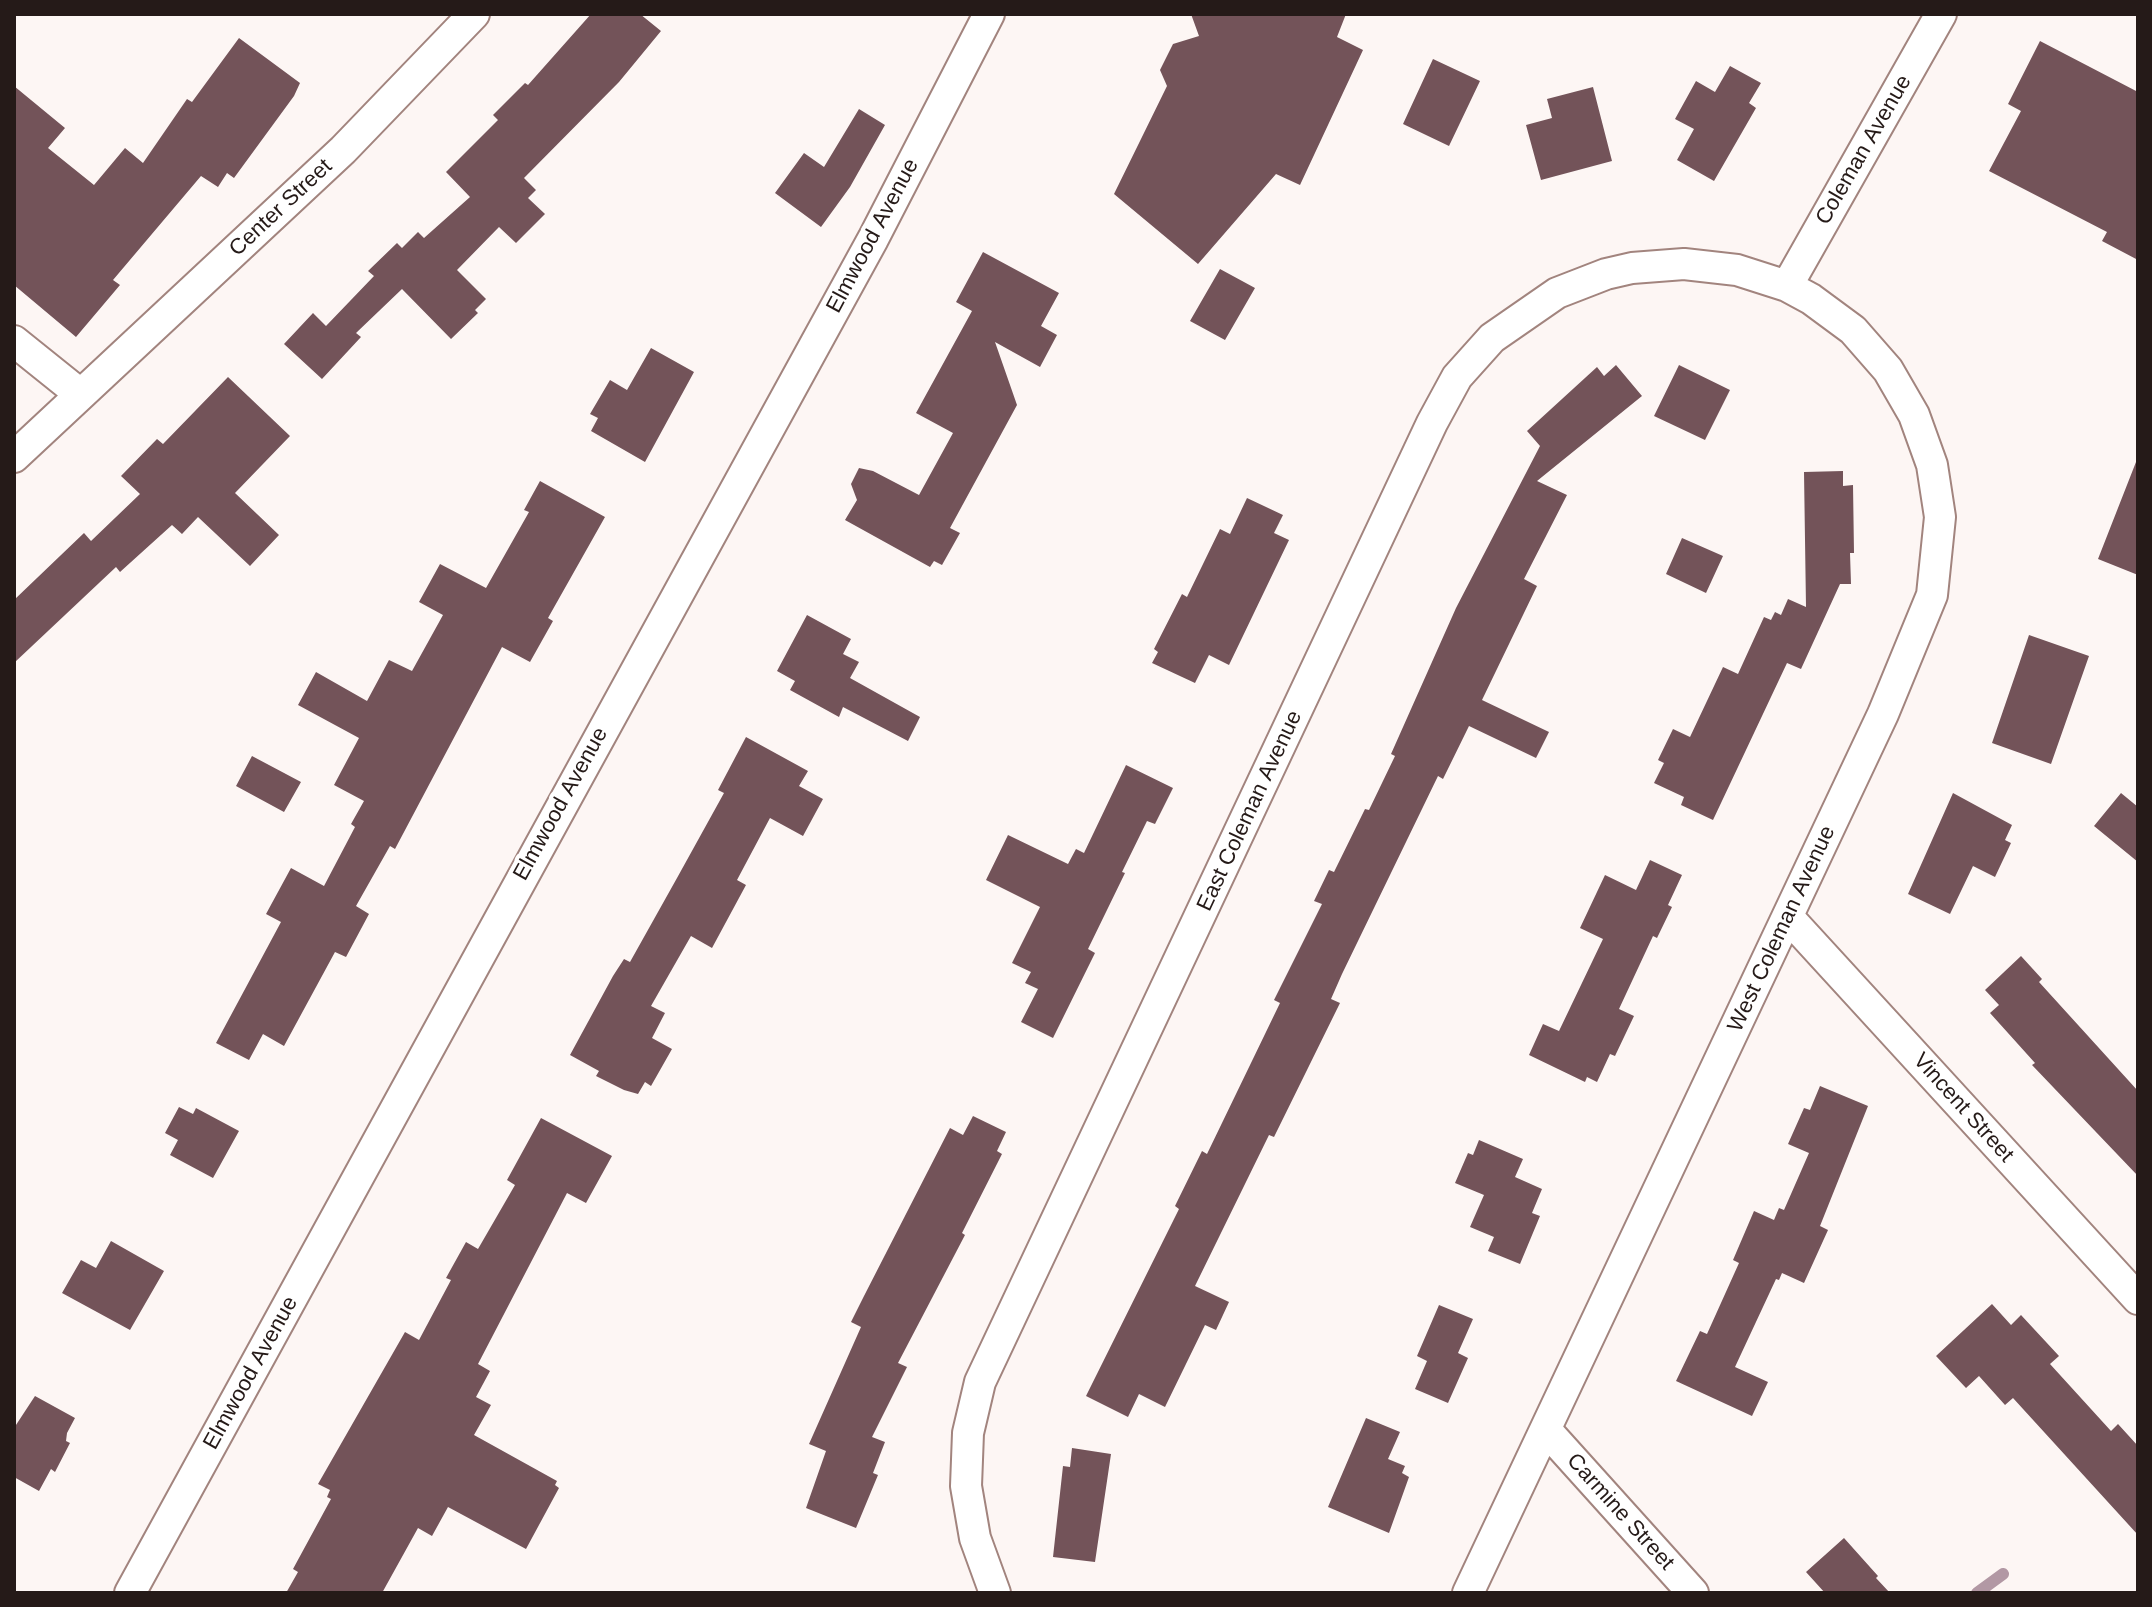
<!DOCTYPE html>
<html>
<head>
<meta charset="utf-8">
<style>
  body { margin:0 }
  #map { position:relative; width:2152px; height:1607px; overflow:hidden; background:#fdf6f4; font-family:Arial,sans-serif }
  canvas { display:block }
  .frame { position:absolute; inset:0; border:16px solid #251a18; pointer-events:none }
</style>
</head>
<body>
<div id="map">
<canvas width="2152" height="1607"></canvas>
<div class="frame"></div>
</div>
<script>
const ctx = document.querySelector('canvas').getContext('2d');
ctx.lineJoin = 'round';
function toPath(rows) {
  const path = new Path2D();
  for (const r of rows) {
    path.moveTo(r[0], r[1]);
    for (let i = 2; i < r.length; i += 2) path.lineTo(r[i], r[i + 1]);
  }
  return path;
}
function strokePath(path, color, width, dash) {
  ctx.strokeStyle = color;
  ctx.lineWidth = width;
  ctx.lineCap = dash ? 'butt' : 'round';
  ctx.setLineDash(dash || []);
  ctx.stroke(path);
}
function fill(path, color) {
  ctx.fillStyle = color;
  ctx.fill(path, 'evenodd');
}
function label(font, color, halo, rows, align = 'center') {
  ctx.font = font + ' Arial,sans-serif';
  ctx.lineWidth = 8;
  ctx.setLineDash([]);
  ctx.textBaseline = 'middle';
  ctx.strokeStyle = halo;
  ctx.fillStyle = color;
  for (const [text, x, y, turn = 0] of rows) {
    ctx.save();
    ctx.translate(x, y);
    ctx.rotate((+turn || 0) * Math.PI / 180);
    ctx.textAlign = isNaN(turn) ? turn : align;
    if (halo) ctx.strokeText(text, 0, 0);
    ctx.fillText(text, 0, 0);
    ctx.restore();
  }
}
const stream = toPath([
  [1977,1593,2003,1574]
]);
const building = toPath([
  [591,14,640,14,661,31,619,82,524,178,536,190,528,198,545,214,516,243,499,227,457,270,486,299,475,310,478,313,451,339,402,289,356,333,361,337,322,379,284,344,313,313,326,326,374,276,368,271,397,243,402,248,418,232,424,238,470,197,446,172,498,120,493,115,525,83,528,85],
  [1191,14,1346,14,1337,37,1363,50,1300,185,1276,174,1198,264,1114,194,1167,86,1160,70,1173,44,1199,36],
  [239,38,300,83,294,96,234,178,227,173,218,187,201,176,113,280,120,285,76,337,14,285,14,86,65,128,48,148,94,185,125,148,143,163,187,99,192,102],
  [2040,41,2138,92,2138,260,2102,241,2107,232,1989,171,2021,111,2008,104],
  [1433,59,1480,81,1449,146,1403,124],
  [1730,66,1761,83,1749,103,1756,108,1714,181,1677,160,1694,129,1675,119,1696,81,1715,92],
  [1593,87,1612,161,1541,180,1526,125,1552,118,1547,99],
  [859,109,885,125,850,187,821,227,775,193,804,153,824,167],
  [983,252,1059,293,1041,326,1057,335,1040,367,995,342,1017,405,950,528,960,533,942,565,934,561,930,567,845,520,857,500,851,484,859,468,873,471,919,495,953,433,916,413,972,311,956,302],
  [1220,269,1255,288,1225,340,1190,321],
  [651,348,694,372,645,462,591,431,598,418,590,414,610,380,627,390],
  [1616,365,1642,396,1537,481,1567,495,1524,579,1537,586,1482,700,1549,732,1536,758,1469,726,1443,779,1438,776,1342,974,1331,999,1340,1003,1274,1137,1269,1135,1195,1286,1229,1302,1216,1330,1205,1325,1165,1407,1139,1394,1128,1417,1086,1396,1179,1209,1175,1206,1202,1151,1207,1154,1280,1003,1274,1000,1322,904,1314,901,1329,870,1334,872,1365,809,1369,810,1395,756,1391,754,1456,608,1540,446,1527,431,1597,367,1604,376],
  [1679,365,1730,390,1705,440,1654,416],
  [228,377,290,436,235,493,279,535,250,566,198,517,182,534,172,525,120,572,116,567,14,663,14,600,84,533,91,541,140,494,121,476,157,439,163,444],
  [2136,462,2138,463,2138,575,2098,559],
  [1843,471,1843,486,1853,485,1854,553,1850,553,1851,584,1840,584,1801,669,1787,663,1713,820,1681,805,1684,797,1654,783,1664,763,1658,760,1673,729,1690,737,1723,667,1738,674,1764,617,1771,620,1775,612,1781,615,1788,599,1806,607,1804,472],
  [540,481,605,517,548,618,553,621,530,662,502,647,395,849,390,846,356,906,369,914,346,957,335,952,284,1046,263,1034,249,1060,216,1043,281,922,266,914,291,868,324,886,355,827,351,824,364,801,334,785,359,738,298,705,316,672,367,701,389,660,412,671,443,615,419,602,440,564,486,588,529,512,524,510],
  [1247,498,1283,515,1274,533,1289,540,1229,665,1209,655,1195,683,1152,663,1158,652,1154,649,1182,594,1187,597,1220,529,1230,534],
  [1682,538,1723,556,1706,593,1666,574],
  [807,615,851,639,843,654,859,662,850,678,920,717,908,741,843,707,839,717,790,690,795,681,777,671],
  [2029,635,2089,656,2051,764,1992,743],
  [746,737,808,771,799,786,823,799,803,836,770,818,737,880,746,885,712,948,691,936,651,1006,665,1013,652,1038,672,1049,651,1086,645,1082,638,1094,624,1090,596,1076,599,1071,570,1055,613,976,624,959,630,962,677,878,724,793,718,790],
  [252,756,301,782,284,812,236,786],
  [1126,765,1173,788,1155,824,1147,821,1122,872,1125,873,1088,949,1095,953,1053,1038,1021,1022,1038,989,1025,983,1031,972,1012,963,1040,907,986,880,1008,835,1068,864,1076,849,1084,853],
  [1953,793,2012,825,2005,840,2011,843,1995,877,1973,866,1950,914,1908,894],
  [2121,793,2138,807,2138,862,2094,826],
  [1650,860,1682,875,1668,905,1672,907,1657,938,1653,936,1619,1009,1634,1016,1615,1056,1610,1054,1597,1082,1587,1077,1585,1082,1529,1055,1543,1024,1559,1031,1603,939,1580,928,1605,875,1636,890],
  [2021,956,2042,979,2039,982,2138,1091,2138,1176,2032,1065,2035,1063,1990,1013,1999,1005,1985,990],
  [1820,1086,1868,1106,1820,1226,1828,1230,1804,1283,1782,1273,1779,1280,1776,1279,1735,1367,1768,1382,1752,1416,1676,1381,1700,1331,1707,1334,1739,1263,1733,1260,1754,1211,1774,1220,1779,1208,1784,1210,1809,1153,1788,1144,1804,1108,1810,1110],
  [179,1107,193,1114,196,1108,239,1131,213,1178,170,1155,178,1140,165,1133],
  [973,1116,1006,1132,997,1151,1002,1154,962,1233,965,1235,898,1363,907,1367,872,1437,885,1442,873,1473,878,1475,856,1528,806,1508,826,1451,809,1444,861,1327,851,1322,864,1296,950,1128,963,1135],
  [541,1118,612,1156,586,1203,567,1193,478,1364,490,1371,476,1397,491,1405,474,1435,557,1481,555,1485,559,1488,526,1549,448,1507,432,1536,418,1528,382,1593,286,1593,298,1572,293,1569,331,1499,327,1497,330,1490,318,1484,405,1332,419,1340,451,1280,446,1278,466,1242,478,1249,515,1185,507,1180],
  [1479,1140,1523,1159,1515,1177,1542,1189,1532,1213,1540,1216,1520,1264,1488,1251,1494,1237,1470,1227,1484,1195,1455,1183,1468,1153,1473,1155],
  [111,1241,164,1271,130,1330,62,1293,81,1260,96,1268],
  [1992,1304,2011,1325,2021,1315,2059,1356,2050,1364,2111,1431,2118,1424,2138,1446,2138,1535,2013,1398,2005,1405,1979,1376,1966,1388,1936,1356],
  [1439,1305,1473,1319,1458,1353,1468,1358,1448,1403,1415,1389,1427,1361,1417,1356],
  [35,1396,75,1418,67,1433,66,1441,70,1443,55,1472,51,1469,39,1491,14,1477,14,1428],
  [1366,1418,1400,1432,1388,1459,1405,1466,1402,1473,1409,1477,1389,1533,1328,1507],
  [1072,1448,1111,1454,1095,1562,1053,1557,1063,1466,1070,1467],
  [1844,1538,1878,1576,1876,1578,1890,1593,1825,1593,1806,1572]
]);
const minor = toPath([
  [1787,286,1941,14],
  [14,341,80,394],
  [14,457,343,150,474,14],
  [1788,917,2138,1299],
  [1547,1431,1693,1593],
  [130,1593,873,239,989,14],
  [995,1593,975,1538,966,1486,968,1433,980,1382,1432,423,1457,377,1492,338,1557,293,1606,274,1632,268,1684,264,1737,270,1787,286,1811,299,1853,330,1888,370,1914,415,1932,465,1940,517,1932,595,1883,714,1468,1593]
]);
const streetNames = [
  ["Coleman Avenue",1864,150,-60],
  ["Center Street",281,208,-43],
  ["Elmwood Avenue",873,236,-62],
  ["Elmwood Avenue",561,804,-61],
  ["East Coleman Avenue",1250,811,-65],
  ["West Coleman Avenue",1782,929,-65],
  ["Vincent Street",1963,1108,48],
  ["Elmwood Avenue",251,1373,-61],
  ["Carmine Street",1620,1512,48]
];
strokePath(stream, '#b298a4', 12);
fill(building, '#735359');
strokePath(minor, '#a2847e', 34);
strokePath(minor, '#fff', 30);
label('22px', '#251a18', '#fff', streetNames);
</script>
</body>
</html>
